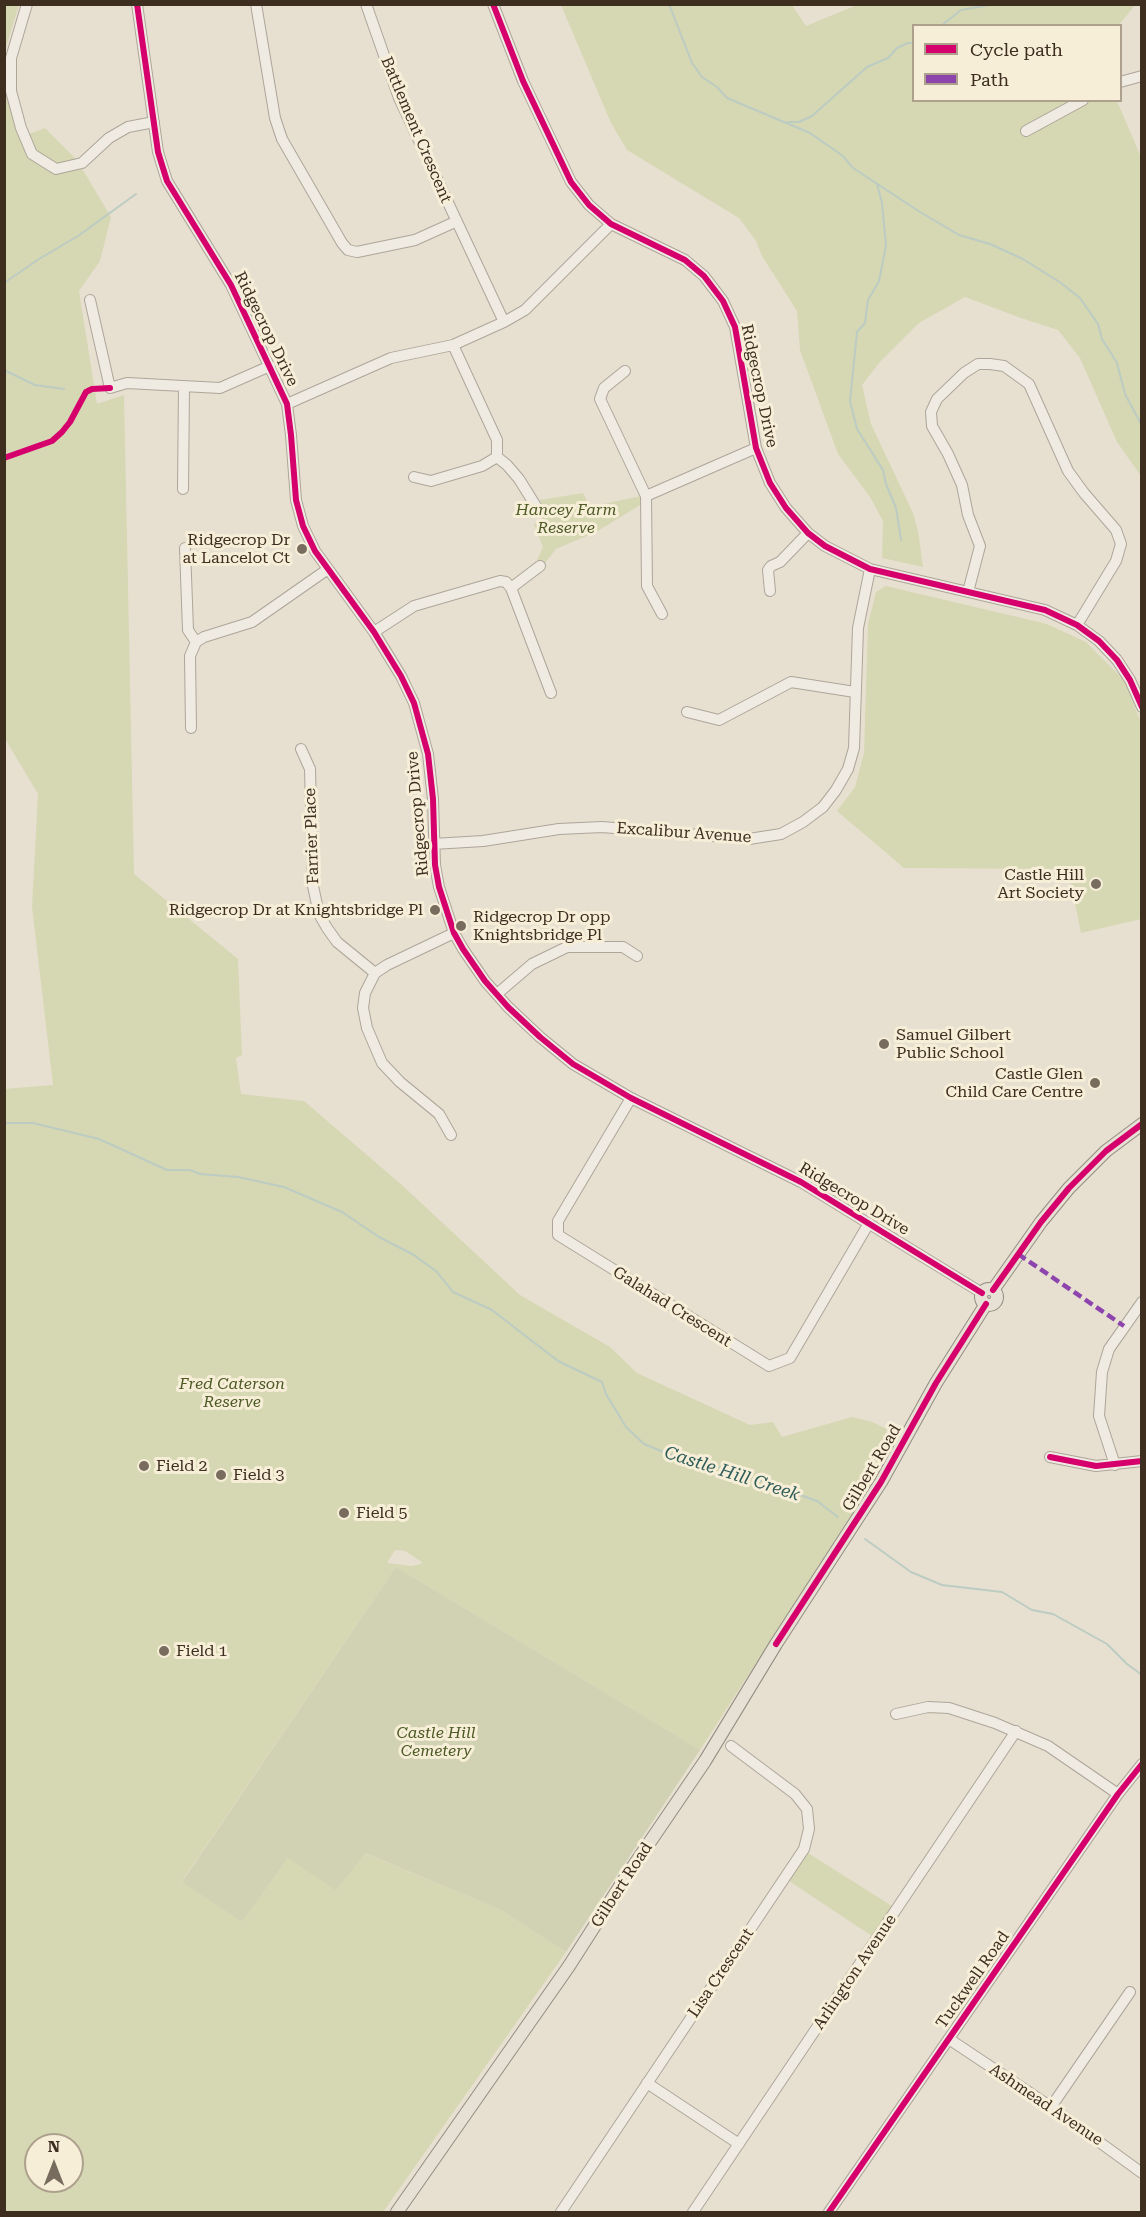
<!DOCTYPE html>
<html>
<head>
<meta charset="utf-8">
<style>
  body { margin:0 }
  #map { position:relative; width:1146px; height:2217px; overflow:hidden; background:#e7e0d1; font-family:"Roboto Serif",serif }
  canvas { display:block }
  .frame { position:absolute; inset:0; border:6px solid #3d2e20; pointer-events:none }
  .legend { position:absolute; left:912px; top:24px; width:210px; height:78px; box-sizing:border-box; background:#f7eed8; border:2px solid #ada18e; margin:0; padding:8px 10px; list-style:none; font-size:18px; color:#3d2e20 }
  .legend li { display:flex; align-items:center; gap:12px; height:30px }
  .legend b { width:30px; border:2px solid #ada18e }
  .north { position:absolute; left:24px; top:2133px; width:60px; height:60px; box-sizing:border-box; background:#f7eed8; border:2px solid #ada18e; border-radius:50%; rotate:0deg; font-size:16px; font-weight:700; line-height:24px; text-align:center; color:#3d2e20 }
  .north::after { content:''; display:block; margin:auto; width:21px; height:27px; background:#786c5e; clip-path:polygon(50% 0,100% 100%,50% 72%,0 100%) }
</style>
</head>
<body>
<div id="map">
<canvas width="1146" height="2217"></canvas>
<div class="frame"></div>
<ul class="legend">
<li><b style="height:8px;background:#d6006c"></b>Cycle path</li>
<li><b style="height:8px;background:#8e44ad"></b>Path</li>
</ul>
<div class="north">N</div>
</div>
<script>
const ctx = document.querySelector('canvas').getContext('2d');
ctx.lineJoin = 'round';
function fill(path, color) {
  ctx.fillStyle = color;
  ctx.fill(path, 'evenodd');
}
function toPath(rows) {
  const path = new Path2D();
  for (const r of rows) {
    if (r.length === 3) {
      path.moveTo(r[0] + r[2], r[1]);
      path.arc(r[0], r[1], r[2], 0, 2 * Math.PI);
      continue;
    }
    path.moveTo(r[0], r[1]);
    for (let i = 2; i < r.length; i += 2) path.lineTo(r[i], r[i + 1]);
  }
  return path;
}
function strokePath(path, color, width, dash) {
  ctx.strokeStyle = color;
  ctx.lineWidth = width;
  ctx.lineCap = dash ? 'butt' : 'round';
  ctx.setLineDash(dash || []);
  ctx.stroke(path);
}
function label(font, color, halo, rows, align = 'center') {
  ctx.font = font + ' "Roboto Serif",serif';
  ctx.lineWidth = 6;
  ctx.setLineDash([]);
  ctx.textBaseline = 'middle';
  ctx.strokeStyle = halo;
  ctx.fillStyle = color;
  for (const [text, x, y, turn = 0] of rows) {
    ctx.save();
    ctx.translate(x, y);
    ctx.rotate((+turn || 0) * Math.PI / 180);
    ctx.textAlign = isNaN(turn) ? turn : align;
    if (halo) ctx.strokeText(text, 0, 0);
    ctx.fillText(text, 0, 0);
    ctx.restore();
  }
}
const green = toPath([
  [5,4,19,5,5,50,4,5],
  [561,5,792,5,806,26,857,5,1135,5,1119,25,914,26,914,100,1117,101,1141,157,1141,476,1117,442,1080,358,1058,330,1021,318,965,297,919,323,880,362,862,385,871,424,913,513,918,531,923,567,882,558,883,521,870,497,838,454,800,350,797,311,762,256,756,241,739,218,627,150,611,123],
  [5,74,24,136,45,128,77,160,111,217,100,261,79,291,97,404,124,395,134,874,238,959,242,1055,236,1058,241,1094,304,1101,403,1186,520,1295,610,1347,637,1373,750,1425,773,1422,782,1437,852,1417,872,1422,887,1429,879,1472,700,1750,396,1567,182,1881,242,1922,288,1858,364,1853,501,1910,566,1952,383,2212,5,2212,4,1089,53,1085,32,907,38,794,4,737],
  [395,1550,405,1551,422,1562,421,1564,411,1566,387,1563],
  [36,2145,72,2145,72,2181,36,2181],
  [583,493,590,507,641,496,642,504,596,532,556,549,545,563,537,560,543,547,534,524,542,519,545,508,540,500],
  [886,586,1047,624,1086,642,1124,680,1141,723,1141,919,1081,933,1068,869,904,868,837,811,855,787,864,753,868,624,876,592],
  [808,1853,892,1906,872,1936,789,1881]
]);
const cemetery = toPath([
  [396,1567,700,1750,566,1952,501,1910,365,1853,336,1890,288,1858,242,1922,182,1882]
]);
const stream = toPath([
  [669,4,692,63,702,77,717,87,727,98,810,133,843,156,853,168,920,212,959,235,990,244,1023,259,1061,283,1080,298,1098,324,1102,339,1117,363,1125,394,1142,426],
  [941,26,961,10,996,4],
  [788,122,799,122,812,116,867,67,888,58,897,48,908,43,914,43],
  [877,184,882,203,886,246,879,281,868,300,865,323,857,332,850,401,857,429,883,470,886,484,896,508,901,540],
  [4,283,39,259,78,236,136,194],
  [4,370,35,385,64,389],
  [4,1123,33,1123,99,1139,167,1170,190,1170,200,1174,238,1177,284,1187,342,1212,379,1237,414,1255,437,1272,453,1292,492,1310,558,1361,602,1382,606,1394,626,1427,644,1444,690,1463,724,1468,770,1484,817,1501,838,1517],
  [865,1539,911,1572,942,1585,1002,1592,1032,1610,1053,1614,1107,1644,1127,1664,1142,1675]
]);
const minor = toPath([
  [27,4,11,58,11,91,21,128,32,154,56,169,82,163,109,138,128,127,154,122],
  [137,4,158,152,167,181,231,285,287,404,291,435,296,500,303,526,315,551,374,632,401,676,414,703,428,754,433,799,435,865,439,887,454,933,463,949,485,981,508,1007,540,1037,573,1064,631,1098,801,1182,982,1293],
  [256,4,275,118,282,139,342,243,348,250,357,252,415,240,455,222],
  [366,4,399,98,504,322],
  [493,4,523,81,571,182,589,205,611,224,685,260,704,276,723,301,735,327,756,448,770,483,786,508,808,533,825,546,870,569,1045,610,1077,625,1099,641,1117,660,1130,680,1142,707],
  [1120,82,1142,76],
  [1026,131,1083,100],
  [90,300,110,388,127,383,220,388,270,366],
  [625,371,604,388,600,399,646,496,647,586,662,614],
  [287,404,391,358,453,345,504,322,525,310,611,224],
  [497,457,507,465,519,479,537,508],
  [414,477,431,481,482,466,497,457,497,440,453,345],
  [183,489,184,386],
  [646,496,756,448],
  [185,548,188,630,196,642,190,656,191,728],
  [511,588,540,566],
  [770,591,768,570,771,566,780,562,808,533],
  [968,592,980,546,968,515,962,485,948,454,932,426,931,412,937,399,964,373,978,364,990,364,1004,366,1029,384,1068,471,1084,493,1116,530,1121,544,1116,561,1077,625],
  [374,632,414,606,500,581,506,582,511,588,551,693],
  [196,642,204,637,252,622,328,569],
  [687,712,719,720,791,682,855,692],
  [301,749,310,769,313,886,319,914,327,928,337,942,375,973],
  [433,844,483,841,559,829,602,827,749,839,781,834,803,822,823,807,836,790,848,769,854,748,858,628,870,569],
  [497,994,532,964,567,947,623,947,637,956],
  [631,1098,558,1221,558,1235,769,1366,790,1358,869,1223],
  [451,1135,439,1114,400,1082,382,1063,367,1028,363,1008,365,993,375,973,387,965,454,933],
  [1050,1457,1096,1466,1142,1461],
  [1115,1465,1099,1416,1102,1372,1109,1349,1142,1302],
  [896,1714,928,1707,949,1708,995,1723,1048,1746,1118,1794],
  [949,2039,1051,2107,1142,2173],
  [647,2083,739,2144],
  [1051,2107,1130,1992],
  [561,2212,804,1849,809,1829,807,1809,795,1794,731,1746],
  [693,2212,1016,1731],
  [829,2212,1118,1794,1142,1764]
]);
const major = toPath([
  [989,1297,8],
  [993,1290,1041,1222,1069,1188,1106,1151,1142,1124],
  [397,2212,569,1966,624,1880,705,1761,776,1644,881,1482,936,1383,986,1304]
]);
const quiet = toPath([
  [1018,1254,1124,1326]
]);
const cycleway = toPath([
  [137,4,158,152,167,181,231,285,287,404,291,435,296,500,303,526,315,551,374,632,401,676,414,703,428,754,433,799,435,865,439,887,454,933,463,949,485,981,508,1007,540,1037,573,1064,631,1098,801,1182,982,1293],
  [493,4,523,81,571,182,589,205,611,224,685,260,704,276,723,301,735,327,756,448,770,483,786,508,808,533,825,546,870,569,1045,610,1077,625,1099,641,1117,660,1130,680,1142,707],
  [4,458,52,441,62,432,70,422,86,392,92,389,110,388],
  [993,1290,1041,1222,1069,1188,1106,1151,1142,1124],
  [1050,1457,1096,1466,1142,1461],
  [776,1644,881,1482,936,1383,986,1304],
  [829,2212,1118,1794,1142,1764]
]);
const markers = [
  [302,549,6,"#786c5e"],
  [1096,884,6,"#786c5e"],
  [435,910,6,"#786c5e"],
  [461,926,6,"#786c5e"],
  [884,1044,6,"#786c5e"],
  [1095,1083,6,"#786c5e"],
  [144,1466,6,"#786c5e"],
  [221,1475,6,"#786c5e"],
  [344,1513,6,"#786c5e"],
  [164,1651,6,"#786c5e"]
];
const streetNames = [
  ["Battlement Crescent",416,130,67],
  ["Ridgecrop Drive",266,329,64],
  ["Ridgecrop Drive",759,386,78],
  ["Ridgecrop Drive",418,814,-95],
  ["Excalibur Avenue",684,833,4],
  ["Farrier Place",312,836,-92],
  ["Ridgecrop Drive",854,1199,31],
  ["Galahad Crescent",672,1307,32],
  ["Gilbert Road",872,1468,-59],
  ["Gilbert Road",622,1885,-57],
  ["Arlington Avenue",855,1972,-56],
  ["Lisa Crescent",721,1973,-56],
  ["Tuckwell Road",973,1980,-55],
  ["Ashmead Avenue",1046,2105,34]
];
const parkNames = [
  ["Hancey Farm",566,510],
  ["Reserve",566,528],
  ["Fred Caterson",232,1384],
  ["Reserve",232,1402],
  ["Castle Hill",436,1733],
  ["Cemetery",436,1751]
];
const poiNames = [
  ["Ridgecrop Dr",290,540,"right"],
  ["at Lancelot Ct",290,558,"right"],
  ["Castle Hill",1084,875,"right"],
  ["Art Society",1084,893,"right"],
  ["Ridgecrop Dr at Knightsbridge Pl",423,910,"right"],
  ["Ridgecrop Dr opp",473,917],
  ["Knightsbridge Pl",473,935],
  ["Samuel Gilbert",896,1035],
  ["Public School",896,1053],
  ["Castle Glen",1083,1074,"right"],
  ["Child Care Centre",1083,1092,"right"],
  ["Field 2",156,1466],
  ["Field 3",233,1475],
  ["Field 5",356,1513],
  ["Field 1",176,1651]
];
const waterNames = [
  ["Castle Hill Creek",732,1474,18]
];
fill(green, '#d6d7b3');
fill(cemetery, '#d1d1b3');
strokePath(stream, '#bcccc2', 2);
strokePath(minor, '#ada599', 12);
strokePath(major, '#928b80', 14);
strokePath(minor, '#efebe3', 10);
strokePath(major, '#e6e1d4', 12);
strokePath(quiet, '#8e44ad', 4.5, [9, 4.5]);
strokePath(cycleway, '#d6006c', 6);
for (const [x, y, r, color] of markers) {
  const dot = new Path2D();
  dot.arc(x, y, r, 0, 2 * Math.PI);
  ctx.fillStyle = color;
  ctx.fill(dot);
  strokePath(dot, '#f7eed8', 2);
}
label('16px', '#3d2e20', '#f7eed8', streetNames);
label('italic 16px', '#4d5a26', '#f7eed8', parkNames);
label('16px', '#3d2e20', '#f7eed8', poiNames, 'left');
label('italic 18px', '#2f5d5a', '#f7eed8', waterNames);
</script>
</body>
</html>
